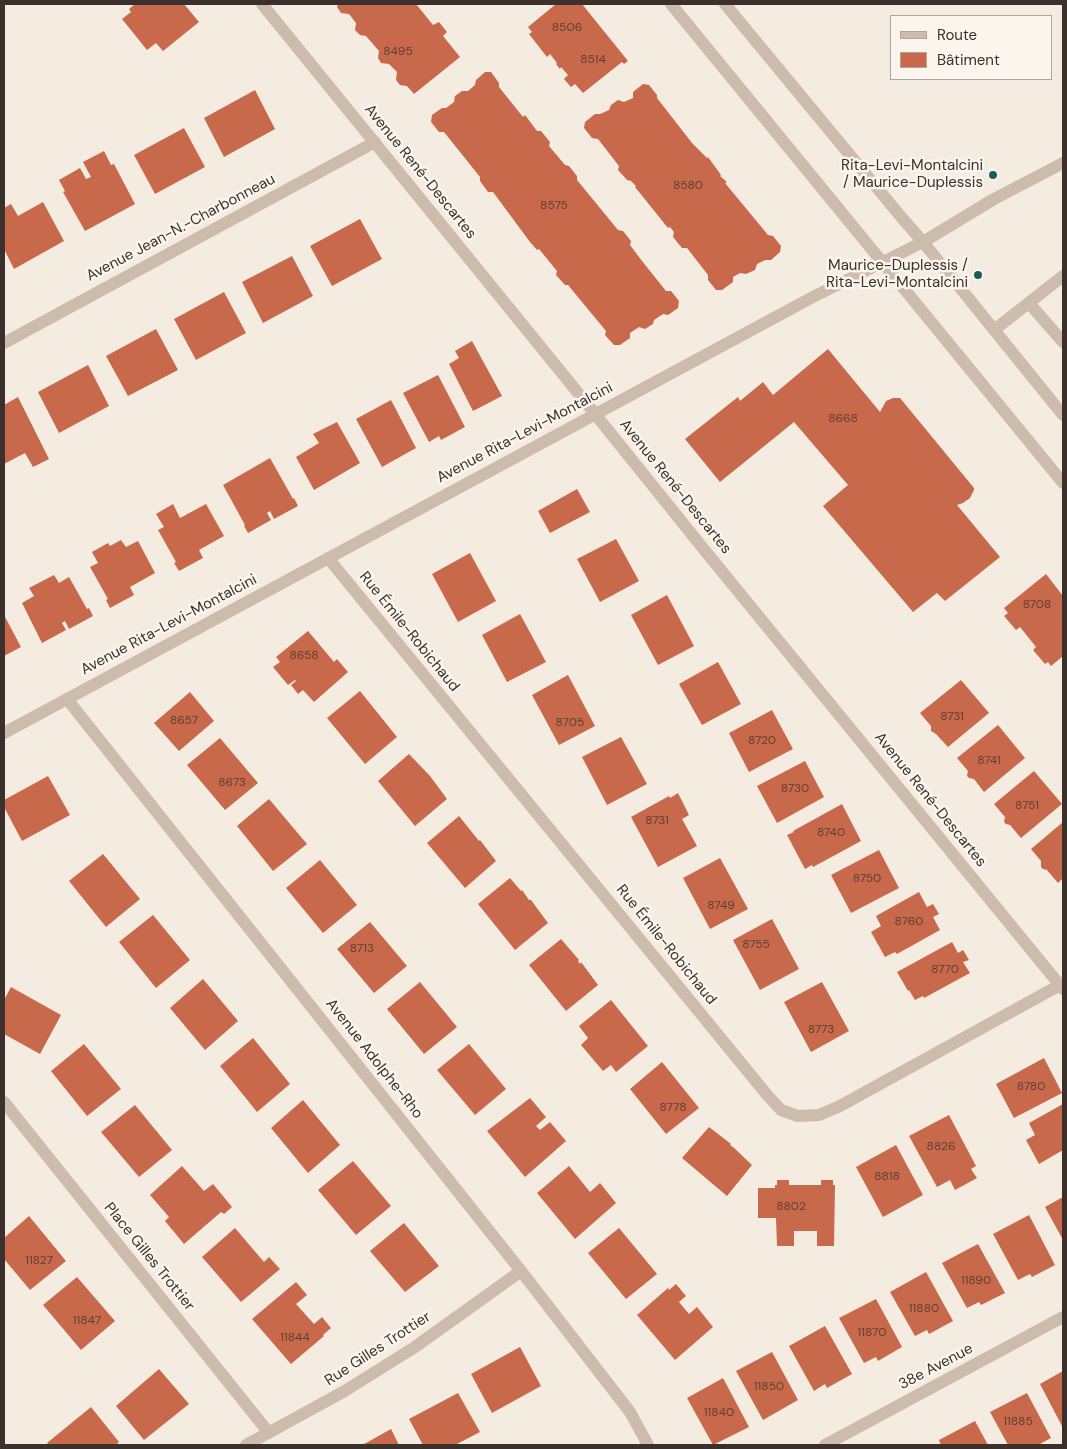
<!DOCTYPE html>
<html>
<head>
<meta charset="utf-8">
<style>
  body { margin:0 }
  #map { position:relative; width:1067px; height:1449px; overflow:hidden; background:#f4ebe1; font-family:"DM Sans",sans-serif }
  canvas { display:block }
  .frame { position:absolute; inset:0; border:5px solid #3b302b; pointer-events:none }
  .legend { position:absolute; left:890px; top:15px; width:162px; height:65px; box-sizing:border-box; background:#fbf5ee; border:1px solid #aea6a0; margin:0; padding:6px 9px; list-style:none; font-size:15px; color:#3b302b }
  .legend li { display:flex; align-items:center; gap:10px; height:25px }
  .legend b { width:25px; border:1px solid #aea6a0 }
</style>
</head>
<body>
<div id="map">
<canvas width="1067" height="1449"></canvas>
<div class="frame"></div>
<ul class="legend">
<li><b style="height:6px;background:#cdbbac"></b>Route</li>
<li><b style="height:14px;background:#c8694b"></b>Bâtiment</li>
</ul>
</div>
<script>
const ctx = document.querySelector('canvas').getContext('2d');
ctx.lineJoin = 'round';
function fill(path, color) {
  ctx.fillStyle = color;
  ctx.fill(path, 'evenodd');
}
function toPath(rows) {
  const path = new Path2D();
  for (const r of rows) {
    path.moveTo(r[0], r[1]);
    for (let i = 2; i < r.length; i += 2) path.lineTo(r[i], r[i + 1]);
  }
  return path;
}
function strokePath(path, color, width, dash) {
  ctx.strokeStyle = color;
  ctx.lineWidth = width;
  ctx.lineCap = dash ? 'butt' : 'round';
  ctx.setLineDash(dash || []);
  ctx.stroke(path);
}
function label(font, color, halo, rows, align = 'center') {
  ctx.font = font + ' "DM Sans",sans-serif';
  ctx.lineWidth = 5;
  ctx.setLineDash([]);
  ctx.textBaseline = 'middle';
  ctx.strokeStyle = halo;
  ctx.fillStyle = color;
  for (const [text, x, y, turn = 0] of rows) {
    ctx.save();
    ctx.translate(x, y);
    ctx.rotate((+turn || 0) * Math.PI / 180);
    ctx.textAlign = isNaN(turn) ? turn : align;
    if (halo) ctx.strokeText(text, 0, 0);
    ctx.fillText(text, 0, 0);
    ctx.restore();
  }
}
const building = toPath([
  [135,4,184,4,199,22,163,51,156,43,147,50,122,19,131,12,129,9],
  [338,4,416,4,433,25,439,22,447,32,443,36,460,57,414,94,407,86,400,85,396,80,397,72,389,64,381,63,378,58,379,51,366,36,360,35,355,30,356,23,349,14,341,13,337,7],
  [556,4,582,4,628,61,624,64,622,62,583,93,575,84,571,87,564,79,568,75,561,67,560,69,556,64,557,63,550,54,547,57,529,34,532,32,528,27],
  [485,72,491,72,499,83,499,87,523,117,525,115,537,131,541,131,550,142,549,146,565,165,569,166,577,176,577,180,618,230,623,231,631,241,630,245,642,261,666,291,671,291,679,301,678,308,668,315,663,314,654,320,653,324,645,329,639,327,630,333,630,338,620,345,614,345,605,335,606,331,568,285,565,285,556,275,557,271,539,249,537,250,530,242,493,192,488,192,480,181,480,177,444,132,439,132,431,122,432,115,442,108,446,108,454,102,455,96,462,91,468,91,475,85,476,80],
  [643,84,649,85,657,95,657,98,692,143,707,158,708,157,721,175,720,176,727,182,725,183,768,235,773,236,781,246,780,252,771,260,765,260,757,264,755,270,746,274,740,273,733,277,733,282,722,290,716,290,708,280,708,275,687,248,682,248,673,237,674,232,670,227,668,228,635,187,636,186,631,181,627,180,618,170,619,166,598,139,592,138,584,128,585,122,595,114,600,114,609,110,611,105,618,100,624,102,633,98,633,92],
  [255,90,275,129,224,157,204,118],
  [184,128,205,167,155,194,134,155],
  [104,151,111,165,114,164,135,204,85,231,63,192,65,191,59,180,80,168,86,179,91,177,83,162],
  [43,202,64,241,14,269,4,249,4,208,11,204,18,216],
  [360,219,382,259,332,286,310,246],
  [292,256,313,296,263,323,242,282],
  [224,292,246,333,196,360,174,319],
  [156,329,178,370,128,396,106,356],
  [472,341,502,396,473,411,449,364,459,358,455,351],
  [828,349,880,412,886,401,893,398,900,398,974,488,974,490,970,498,963,503,957,505,1000,557,945,601,937,593,913,612,823,506,848,485,794,422,720,482,685,439,738,397,740,401,763,382,773,395],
  [88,365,109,406,59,433,38,392],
  [438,375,465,427,441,440,439,436,429,442,403,393],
  [18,397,49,459,33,467,25,453,4,464,4,405],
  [391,400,416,448,382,467,356,419],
  [337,422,360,463,314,490,296,457,319,443,313,434],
  [270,458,293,499,294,498,298,506,274,519,270,511,267,513,271,520,248,533,244,526,245,525,223,485],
  [577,489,590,512,550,533,538,511],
  [173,504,180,518,206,504,224,536,199,550,203,558,179,571,174,563,176,562,158,530,164,527,156,514],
  [616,539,639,581,600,602,577,559],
  [121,540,126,547,138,541,155,573,130,587,134,595,110,608,106,600,108,599,90,567,98,563,92,552,108,543,110,546],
  [470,553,496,601,458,622,432,574],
  [1046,574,1063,596,1063,656,1051,666,1048,662,1045,664,1033,650,1036,647,1020,627,1016,630,1004,616,1008,613,1004,608],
  [54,575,59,583,69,577,87,609,89,608,93,616,69,629,65,621,62,623,66,630,42,643,22,603,34,596,29,588],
  [667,595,694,646,658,665,631,615],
  [520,614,546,662,507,682,482,635],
  [4,615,21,647,4,656],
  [308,631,334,662,337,659,348,672,314,702,303,690,298,694,291,685,296,681,295,680,288,685,273,667,280,662,276,657],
  [718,662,741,704,702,725,679,684],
  [568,675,595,726,559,745,532,695],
  [961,680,989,713,948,747,936,734,931,731,931,726,920,713],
  [360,691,397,737,365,764,327,718],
  [190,692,214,721,179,751,154,723],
  [772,710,793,749,749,772,729,733],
  [998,725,1025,758,984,792,974,779,969,778,967,776,968,771,957,758],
  [621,737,647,784,607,805,582,757],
  [220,738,258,783,225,810,187,765],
  [409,754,430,776,447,799,415,826,378,781],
  [805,761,824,797,777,823,757,786],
  [1034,771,1062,804,1021,838,1010,825,1006,824,1004,822,1005,817,994,804],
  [48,776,70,815,22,841,4,807,4,800],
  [678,793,689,815,682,819,697,846,658,867,631,817,669,796,670,798],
  [269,799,307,844,273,871,237,826],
  [842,804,861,841,813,867,812,865,805,869,787,835,794,832,793,831],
  [459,816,479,841,480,840,496,861,465,888,427,843],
  [1063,822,1063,878,1058,883,1047,870,1043,869,1041,867,1041,861,1031,849],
  [879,850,899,888,851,913,831,875],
  [103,854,140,899,106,927,69,881],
  [720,858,748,909,710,929,683,878],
  [320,860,357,905,323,933,286,888],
  [510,878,521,891,522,890,529,900,531,900,548,923,515,950,478,904],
  [919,892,927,907,933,904,939,914,933,917,940,930,897,954,895,952,885,957,871,932,881,926,876,916],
  [153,915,190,960,156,988,119,942],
  [772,919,799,969,760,990,733,940],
  [370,922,407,966,374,993,337,949],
  [561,939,579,960,578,961,580,964,581,962,598,985,566,1011,529,965],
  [952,942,958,953,963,950,969,960,963,962,970,973,924,998,923,996,915,1000,909,990,908,991,897,972],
  [203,979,238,1021,205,1050,170,1008],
  [420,982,457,1027,424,1054,387,1009],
  [822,982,849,1031,811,1052,784,1002],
  [11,987,61,1015,40,1054,4,1034,4,1000],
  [611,1000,648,1046,616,1072,611,1065,603,1071,581,1045,588,1038,579,1026],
  [253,1038,290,1084,257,1112,220,1066],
  [84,1044,121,1089,87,1116,51,1071],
  [469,1044,506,1089,475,1115,437,1070],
  [1044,1058,1062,1093,1014,1118,996,1084],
  [662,1062,699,1108,666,1134,630,1089],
  [530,1098,546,1117,536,1126,540,1130,550,1122,566,1141,525,1177,487,1131],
  [303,1100,340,1145,308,1173,271,1128],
  [1063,1104,1063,1150,1039,1164,1026,1140,1035,1135,1029,1123],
  [135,1105,172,1150,139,1177,101,1132],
  [949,1115,976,1166,971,1169,977,1178,955,1190,950,1180,937,1187,909,1136],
  [709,1127,731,1144,730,1145,733,1147,752,1165,727,1196,682,1158],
  [896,1145,923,1195,883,1217,856,1167],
  [353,1161,391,1206,356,1235,318,1190],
  [182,1166,204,1191,213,1184,232,1207,224,1214,221,1212,184,1244,165,1221,169,1217,150,1195],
  [569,1166,590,1192,600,1183,616,1203,575,1239,537,1193],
  [777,1180,789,1180,789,1185,821,1185,821,1180,833,1180,833,1185,835,1185,834,1246,817,1246,817,1231,794,1231,794,1246,777,1246,776,1218,758,1218,758,1188,775,1188,775,1185,777,1185],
  [1063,1197,1063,1240,1045,1207],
  [1029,1215,1055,1265,1032,1277,1030,1274,1018,1280,993,1234],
  [29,1216,66,1261,30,1290,4,1259,4,1238],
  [404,1223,439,1266,405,1292,370,1251],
  [235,1228,264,1262,269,1257,280,1269,241,1302,202,1257],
  [619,1228,657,1274,626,1299,588,1253],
  [978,1244,1005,1293,981,1305,979,1302,967,1308,942,1263],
  [926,1272,953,1321,929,1334,927,1330,915,1336,890,1292],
  [77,1277,115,1321,81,1350,43,1305],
  [296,1282,307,1295,296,1304,314,1324,322,1317,331,1328,323,1335,324,1336,291,1364,252,1319],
  [676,1284,686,1296,679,1302,689,1314,697,1307,713,1327,675,1360,637,1315,668,1288,669,1290],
  [876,1299,902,1347,878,1361,876,1357,864,1363,839,1318],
  [825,1326,852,1374,827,1388,825,1384,814,1391,789,1346],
  [520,1347,541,1386,492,1413,471,1374],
  [772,1352,798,1400,763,1420,736,1371],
  [159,1369,189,1404,144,1440,116,1406],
  [1063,1371,1063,1428,1040,1384],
  [723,1378,749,1427,713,1445,687,1398],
  [458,1393,480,1432,455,1445,423,1445,409,1419],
  [1027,1393,1051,1438,1038,1445,1008,1445,990,1412],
  [91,1407,119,1442,116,1445,49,1445,47,1443],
  [975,1421,988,1445,941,1445,939,1440],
  [391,1429,399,1445,361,1445,366,1443]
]);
const minor = toPath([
  [262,4,583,399,702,547,1063,989],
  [671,4,1063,483],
  [725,4,902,218,923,242,1063,415],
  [1029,303,1063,342],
  [994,330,1063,276],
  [4,343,375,142],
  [328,558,768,1096,781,1110,798,1116,819,1115,840,1106,1060,985],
  [67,699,521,1271,630,1412,648,1445],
  [4,733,811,298,923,242,994,199,1063,163],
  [4,1102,269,1433],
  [246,1445,343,1392,415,1347,521,1271],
  [825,1445,1063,1317]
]);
const markers = [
  [993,175,5,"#1f5a5e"],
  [978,275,5,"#1f5a5e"]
];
const numberNames = [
  ["8506",567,28],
  ["8495",398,52],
  ["8514",593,60],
  ["8580",688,186],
  ["8575",554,206],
  ["8668",843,419],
  ["8708",1037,605],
  ["8658",304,656],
  ["8731",952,717],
  ["8657",184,721],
  ["8705",570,723],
  ["8720",762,741],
  ["8741",989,761],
  ["8673",232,783],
  ["8730",795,789],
  ["8751",1027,806],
  ["8731",657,821],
  ["8740",831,833],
  ["8750",867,879],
  ["8749",721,906],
  ["8760",909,922],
  ["8755",756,945],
  ["8713",362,949],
  ["8770",945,970],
  ["8773",821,1030],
  ["8780",1031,1087],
  ["8778",673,1108],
  ["8826",941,1147],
  ["8818",887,1177],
  ["8802",791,1207],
  ["11827",39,1261],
  ["11890",976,1281],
  ["11880",924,1309],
  ["11847",87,1321],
  ["11870",872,1333],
  ["11844",295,1338],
  ["11850",769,1387],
  ["11840",719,1413],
  ["11885",1018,1422]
];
const poiNames = [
  ["Rita-Levi-Montalcini",983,166],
  ["/ Maurice-Duplessis",983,183],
  ["Maurice-Duplessis /",968,266],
  ["Rita-Levi-Montalcini",968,283]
];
const streetNames = [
  ["Avenue René-Descartes",420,172,51],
  ["Avenue Jean-N.-Charbonneau",181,228,-28],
  ["Avenue Rita-Levi-Montalcini",525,433,-28],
  ["Avenue René-Descartes",675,487,51],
  ["Avenue Rita-Levi-Montalcini",169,625,-28],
  ["Rue Émile-Robichaud",409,632,51],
  ["Avenue René-Descartes",930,800,51],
  ["Rue Émile-Robichaud",666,945,51],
  ["Avenue Adolphe-Rho",374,1059,52],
  ["Place Gilles Trottier",149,1257,51],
  ["Rue Gilles Trottier",378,1349,-33],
  ["38e Avenue",936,1367,-28]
];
fill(building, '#c8694b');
strokePath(minor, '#cdbbac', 12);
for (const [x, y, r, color] of markers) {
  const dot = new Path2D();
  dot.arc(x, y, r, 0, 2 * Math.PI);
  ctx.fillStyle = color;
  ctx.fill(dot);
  strokePath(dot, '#fbf5ee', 2);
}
label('12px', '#5e3e33', null, numberNames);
label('15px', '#3b302b', '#fbf5ee', poiNames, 'right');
label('15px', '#3b302b', '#fbf5ee', streetNames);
</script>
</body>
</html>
